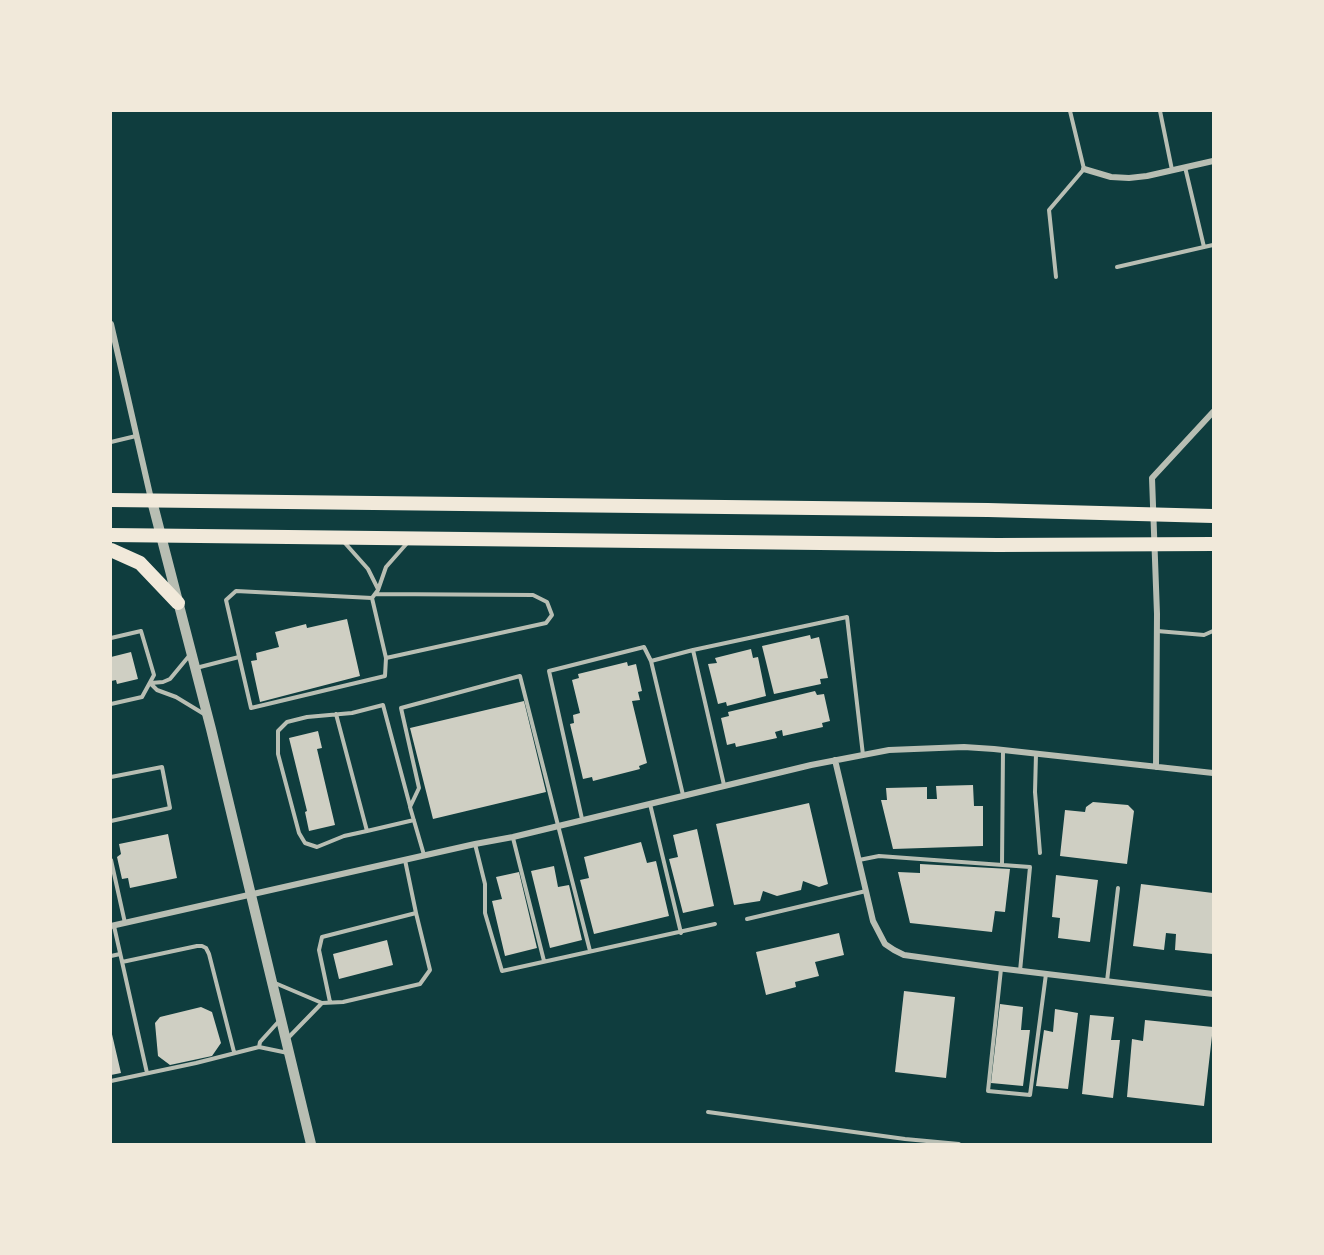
<!DOCTYPE html>
<html>
<head>
<meta charset="utf-8">
<style>
  body { margin:0 }
  #map { position:relative; width:1324px; height:1255px; overflow:hidden; background:#0f3d3e; font-family:Jost,sans-serif }
  canvas { display:block }
  .frame { position:absolute; inset:0; border:112px solid #f1e9da; pointer-events:none }
</style>
</head>
<body>
<div id="map">
<canvas width="1324" height="1255"></canvas>
<div class="frame"></div>
</div>
<script>
const ctx = document.querySelector('canvas').getContext('2d');
ctx.lineJoin = 'round';
function fill(path, color) {
  ctx.fillStyle = color;
  ctx.fill(path, 'evenodd');
}
function toPath(rows) {
  const path = new Path2D();
  for (const r of rows) {
    path.moveTo(r[0], r[1]);
    for (let i = 2; i < r.length; i += 2) path.lineTo(r[i], r[i + 1]);
  }
  return path;
}
function strokePath(path, color, width, dash) {
  ctx.strokeStyle = color;
  ctx.lineWidth = width;
  ctx.lineCap = dash ? 'butt' : 'round';
  ctx.setLineDash(dash || []);
  ctx.stroke(path);
}
const building = toPath([
  [347,619,360,676,260,702,251,661,257,660,256,653,279,647,275,632,306,624,307,628],
  [810,635,811,639,819,637,828,678,820,679,821,684,774,694,762,646],
  [751,649,753,658,758,657,766,696,727,706,726,702,718,704,708,664,717,663,715,658],
  [131,652,138,679,117,684,116,680,111,681,111,657],
  [627,662,628,666,636,664,642,691,638,692,640,700,632,701,647,763,639,766,640,769,593,781,592,777,583,779,570,724,574,723,573,715,580,713,572,680,579,678,578,674],
  [815,691,817,695,824,694,830,721,822,723,823,727,783,736,782,730,775,732,777,738,736,747,735,743,727,745,721,718,729,716,728,712],
  [524,701,546,792,433,819,410,728],
  [318,731,322,748,317,749,335,825,309,831,305,812,307,811,289,738],
  [973,785,974,806,983,806,983,846,893,849,881,800,887,800,886,788,927,787,927,799,937,799,936,786],
  [1093,802,1128,805,1134,811,1127,864,1060,856,1065,810,1085,812,1086,807],
  [809,803,828,884,819,887,803,881,801,890,777,896,763,891,760,901,734,905,716,824],
  [697,829,714,906,683,913,669,859,678,857,673,835],
  [168,834,177,878,130,888,128,878,122,879,117,857,121,854,119,844],
  [641,842,647,863,656,861,669,916,594,934,580,880,589,878,584,857],
  [920,864,1010,869,1005,912,995,911,992,932,910,923,898,872,920,873],
  [554,866,558,887,569,885,582,940,550,948,531,871],
  [519,872,537,948,505,956,492,901,502,899,496,877],
  [1056,875,1098,880,1090,942,1058,938,1060,918,1052,917],
  [1141,884,1213,893,1213,954,1175,950,1176,934,1166,933,1164,950,1133,946],
  [839,933,844,955,815,962,819,976,795,982,796,987,766,995,756,952],
  [387,940,393,965,339,979,333,954],
  [904,991,955,997,946,1078,895,1072],
  [1000,1004,1023,1007,1021,1030,1030,1030,1023,1086,991,1083],
  [201,1007,212,1012,221,1043,212,1056,170,1065,158,1056,155,1023,160,1017],
  [1055,1009,1078,1013,1068,1089,1036,1086,1044,1030,1053,1032],
  [1090,1015,1114,1017,1111,1040,1120,1040,1113,1098,1082,1094],
  [1145,1020,1213,1027,1204,1106,1127,1097,1132,1039,1143,1041],
  [111,1030,121,1073,111,1075]
]);
const service = toPath([
  [1160,111,1172,170],
  [1204,247,1213,245],
  [1117,267,1204,247,1185,167],
  [1056,277,1049,210,1084,169,1070,111],
  [111,442,136,436],
  [344,542,368,569,378,589],
  [376,594,533,595,547,602,552,615,546,623,386,658],
  [372,598,386,658,385,676,251,708,226,600,236,591,372,598,378,590,386,567,409,541],
  [1157,631,1204,635,1213,631],
  [111,638,141,631,154,675,142,697,111,704],
  [196,668,239,657],
  [150,683,157,690,176,697,204,714],
  [151,683,163,682,170,679,189,656],
  [336,714,367,831,414,820],
  [1036,754,1035,792,1040,853],
  [111,777,162,767,170,808,111,821],
  [724,785,693,650,847,617,863,755],
  [683,795,651,661,693,650],
  [650,804,681,933],
  [582,819,549,671,644,647,651,661],
  [367,831,344,836,317,847,305,843,299,833,278,754,278,731,287,722,307,717,352,713,383,705,410,806],
  [513,838,544,961],
  [475,844,485,884,485,913,502,971,715,924],
  [424,855,410,807,419,788,401,708,520,676,590,951],
  [111,860,125,923],
  [405,860,416,913],
  [859,860,879,856,1030,867,1020,971],
  [1002,865,1003,750],
  [747,919,866,891],
  [114,926,147,1073],
  [111,956,120,954],
  [122,962,197,946,202,946,206,948,209,954,234,1052],
  [1001,969,988,1091,1030,1095,1046,974],
  [1107,981,1118,888],
  [275,983,322,1003,343,1002,420,984,430,970,416,913,322,937,319,950,330,1002],
  [288,1038,322,1003],
  [259,1047,260,1042,280,1020],
  [111,1081,196,1063,259,1047,288,1053],
  [708,1112,905,1139,959,1144]
]);
const minor = toPath([
  [1084,169,1111,177,1129,178,1147,176,1213,161],
  [111,324,151,499],
  [835,760,873,921,885,944,894,950,904,955,997,968,1213,994],
  [1156,767,1157,614,1152,478,1213,412],
  [111,926,475,844,513,837,811,765,889,750,964,747,994,749,1213,773]
]);
const tertiary = toPath([
  [152,501,211,729,311,1144]
]);
const trunk = toPath([
  [111,500,988,510,1213,516],
  [111,535,997,545,1213,544],
  [111,550,140,563,178,603]
]);
fill(building, '#cfcfc3');
strokePath(service, '#b8beb3', 4);
strokePath(minor, '#b8beb3', 6);
strokePath(tertiary, '#b8beb3', 10);
strokePath(trunk, '#f1e9da', 14);
</script>
</body>
</html>
